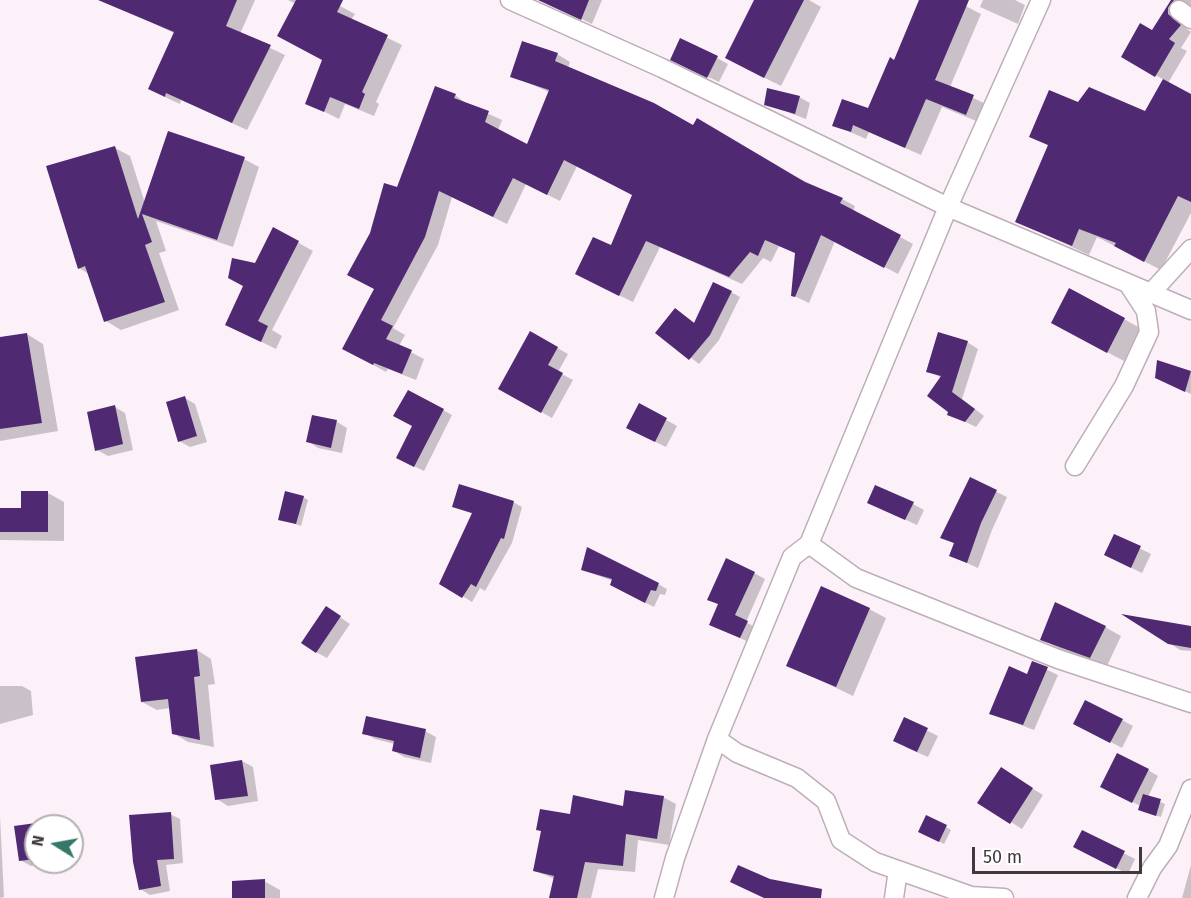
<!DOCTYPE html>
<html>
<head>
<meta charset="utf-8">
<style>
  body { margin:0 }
  #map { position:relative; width:1191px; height:898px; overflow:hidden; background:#fdf1f9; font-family:"Fira Sans",sans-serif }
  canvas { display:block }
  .north { position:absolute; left:24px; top:814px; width:60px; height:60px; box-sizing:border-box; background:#fff; border:2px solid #b2b0b1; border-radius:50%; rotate:281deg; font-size:16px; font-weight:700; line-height:24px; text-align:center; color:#3f393d }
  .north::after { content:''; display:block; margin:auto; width:21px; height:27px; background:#357768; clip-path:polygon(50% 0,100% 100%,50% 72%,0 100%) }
  .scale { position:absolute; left:972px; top:847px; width:170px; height:27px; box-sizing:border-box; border:3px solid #3f393d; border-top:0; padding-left:8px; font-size:18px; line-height:21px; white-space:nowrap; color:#3f393d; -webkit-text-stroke:4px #fff; paint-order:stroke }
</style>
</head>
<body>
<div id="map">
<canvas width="1191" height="898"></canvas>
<div class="north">N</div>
<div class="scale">50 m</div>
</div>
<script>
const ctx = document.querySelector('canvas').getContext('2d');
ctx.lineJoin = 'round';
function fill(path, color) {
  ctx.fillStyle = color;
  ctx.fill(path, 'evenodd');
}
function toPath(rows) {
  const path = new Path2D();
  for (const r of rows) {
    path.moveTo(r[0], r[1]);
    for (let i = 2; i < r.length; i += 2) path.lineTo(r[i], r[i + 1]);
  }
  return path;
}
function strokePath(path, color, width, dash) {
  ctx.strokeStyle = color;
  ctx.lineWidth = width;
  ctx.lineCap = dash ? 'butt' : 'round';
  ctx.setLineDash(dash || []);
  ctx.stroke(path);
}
const shadow = toPath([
  [134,0,255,0,240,34,285,55,247,130,181,100,180,104,165,97,176,34,129,12],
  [288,0,329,0,355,14,351,20,402,45,376,102,379,104,374,116,345,104,339,119,307,103,324,60,296,4],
  [542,0,602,0,592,24],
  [756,0,809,0,821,7,781,86,743,67],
  [921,0,954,0,981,14,950,87,988,105,981,123,942,107,921,155,869,132,866,139,834,125,869,110,895,62],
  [983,0,1015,0,1025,5,1018,24,980,7],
  [1172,0,1191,0,1191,7,1182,11,1181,24,1191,32,1181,48,1187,51,1168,83,1191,96,1191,213,1161,270,1097,237,1089,255,1017,221,1049,146,1031,136,1079,104,1145,113,1164,80,1123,56,1152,32],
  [557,54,570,62,568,68,842,199,855,206,853,211,913,244,898,274,835,241,809,303,792,295,797,254,779,246,771,262,763,258,742,284,660,247,633,302,589,281,611,248,634,195,577,166,560,201,526,184,507,224,452,197,438,245,393,328,405,335,399,346,424,359,416,380,388,369,386,372,357,356,376,289,397,189,455,95,467,104,502,120,498,130,528,146,549,92,512,76],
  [717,58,728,64,719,82,683,65],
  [799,97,810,103,806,119,766,104],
  [115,148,130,156,145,203,244,159,259,167,233,247,156,221,166,251,159,253,179,310,121,330,106,321,89,274,79,268],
  [274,229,313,251,272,330,282,336,276,349,227,325],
  [731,292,740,297,719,340,699,364,657,332,676,309,695,323],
  [1124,319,1140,328,1124,361,1069,332],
  [531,333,568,354,558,372,573,380,552,418,500,389],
  [27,334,43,344,58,431,0,441,0,338],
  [967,342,978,349,962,399,984,416,976,427,949,414,942,378,928,371],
  [1158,362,1191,372,1191,394,1167,383],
  [185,398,195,404,207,442,190,447,179,441],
  [640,405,677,426,666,447,639,434],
  [115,407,125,413,133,450,108,456,97,450],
  [443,410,452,415,424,471,407,463],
  [313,416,337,422,347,428,342,453,318,448,308,441],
  [970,479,1007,497,992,530,978,568,951,556,955,544,942,537],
  [48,493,64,502,64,541,0,540,0,509,22,510],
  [303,497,308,500,301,526,280,519],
  [513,502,522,507,512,543,485,591,480,588,472,602,441,583,473,514,454,507],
  [913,504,924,510,917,525,880,508],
  [1115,536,1151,554,1142,573,1117,561],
  [582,570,658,584,667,589,665,595,660,594,654,607,620,590,613,581],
  [754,573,765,579,746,622,758,629,751,643,722,630,720,605,709,599],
  [869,609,886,618,853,696,788,665],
  [337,615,350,624,327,658,316,652],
  [1105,627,1121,636,1107,666,1058,648,1042,639],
  [1191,627,1191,651,1180,650,1169,643],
  [197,650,211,659,215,684,208,685,214,747,188,742,173,733,170,708,157,710,142,702],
  [1033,663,1058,675,1034,730,991,714,1027,676],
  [0,686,22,686,31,691,33,715,0,724],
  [904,719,938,736,928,757,905,747],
  [1122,720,1133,726,1122,748,1086,729],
  [425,731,436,737,431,763,404,757,394,751,395,744,375,739,364,733],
  [242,761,253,767,258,801,228,806,217,799],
  [1148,770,1158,776,1148,797,1165,804,1161,817,1144,812,1140,809,1141,806,1113,793],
  [1012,776,1043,795,1022,829,979,802],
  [663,797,676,804,669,845,638,840,635,872,598,869,591,898,550,898,555,879,535,871,571,816,624,808],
  [170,814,180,819,183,863,166,865,170,891,150,895,140,889],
  [0,816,4,897,0,898],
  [49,822,56,826,36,826,36,862,61,862,31,866,20,860,16,827],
  [946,827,951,830,944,844,925,834],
  [1083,832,1135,859,1128,874,1086,853],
  [1191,865,1191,898,1182,898],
  [264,881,280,890,280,898,234,898]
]);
const building = toPath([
  [98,0,237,0,226,26,271,45,232,123,166,93,165,97,148,89,174,32],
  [296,0,343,0,337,12,388,35,362,92,365,94,359,109,330,97,324,112,305,104,322,60,277,36],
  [538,0,589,0,581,20],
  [754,0,804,0,764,78,725,58],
  [919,0,969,0,935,80,974,95,966,115,926,99,905,148,853,125,851,132,832,126,842,99,868,108,890,57,894,60],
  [1171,0,1174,0,1168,8,1168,14,1181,25,1169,39,1175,43,1155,77,1121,57,1140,23,1152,30],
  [680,38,718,56,707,78,670,60],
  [522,41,558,53,555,61,654,103,693,125,697,118,805,182,843,198,840,203,901,235,884,268,821,235,795,297,791,296,795,253,765,240,758,256,750,252,729,277,646,241,619,296,575,274,593,237,611,245,632,195,564,160,547,195,513,178,493,217,439,191,425,237,381,320,393,326,386,339,412,350,402,374,374,363,373,365,342,349,374,289,347,275,370,233,384,183,397,187,435,86,456,94,454,98,489,111,485,122,527,144,549,90,510,77],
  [1163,79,1191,94,1191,202,1178,196,1144,262,1114,246,1116,243,1079,229,1072,246,1015,222,1048,145,1029,137,1049,90,1078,102,1089,87,1145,111],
  [767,88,800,96,795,114,764,105],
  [168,131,245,157,217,240,142,214,152,242,145,245,165,302,104,322,85,266,78,269,46,166,115,146,138,219],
  [273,227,299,241,258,321,268,326,261,342,225,325,243,286,228,278,232,258,255,263],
  [713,282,732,291,710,335,689,360,655,333,675,308,694,323],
  [1069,288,1125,318,1107,353,1051,323],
  [530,331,558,347,548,365,563,373,541,413,498,389],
  [938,332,968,341,952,392,975,409,965,422,947,415,948,412,927,396,941,376,926,372],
  [27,333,42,423,0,429,0,337],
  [1157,360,1191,371,1185,392,1155,378],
  [408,390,444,409,414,467,396,458,412,426,393,416],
  [185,396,197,436,178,442,166,402],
  [639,403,667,418,655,442,626,428],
  [115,405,123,444,95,451,87,412],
  [312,415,337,420,331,448,306,442],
  [970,477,997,490,981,523,967,563,949,556,954,543,940,538],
  [459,484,514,501,504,539,501,538,476,587,471,584,462,598,439,584,472,513,452,507],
  [875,485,914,502,905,520,867,503],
  [21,491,48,491,48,532,0,532,0,508,21,508],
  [285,491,304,496,296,524,278,520],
  [1114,534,1141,546,1131,568,1104,555],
  [587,547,659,583,656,591,651,590,645,603,610,585,612,579,581,570],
  [726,558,755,572,735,615,748,621,740,638,709,625,718,604,707,600],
  [821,586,870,608,836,687,786,666],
  [1055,602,1106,626,1090,658,1040,640],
  [326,606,341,616,316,653,301,643],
  [1121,614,1191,626,1191,648,1168,644],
  [197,649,200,676,194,677,200,740,172,734,168,699,141,702,135,657],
  [1032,661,1048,667,1023,725,989,714,1009,666,1027,674],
  [1085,700,1123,719,1110,743,1073,724],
  [366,716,426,729,420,758,392,751,394,741,362,734],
  [904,717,928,728,917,752,893,741],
  [1117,753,1149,769,1132,803,1100,787],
  [242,760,248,796,215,800,210,765],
  [1001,767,1033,788,1010,824,977,803],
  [625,790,664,796,657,839,626,834,623,866,585,862,577,898,549,898,554,876,533,871,541,831,536,830,540,809,570,814,573,795,623,806],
  [1143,794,1161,799,1156,816,1138,810],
  [171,812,174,859,157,860,161,886,139,890,133,862,129,815],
  [926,815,947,825,939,842,918,832],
  [36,823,36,859,19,861,14,826],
  [1082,830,1125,851,1116,869,1073,847],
  [738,865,770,879,822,889,821,898,764,898,730,882],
  [265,879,265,898,232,898,232,881]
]);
const street = toPath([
  [510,0,662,68,948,207,1191,310],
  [1179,10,1191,19],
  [1150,294,1191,249],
  [1075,466,1124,386,1149,332,1146,311,1129,285],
  [809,544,856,578,1058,659,1191,703],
  [717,739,737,753,797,778,826,801,841,840,875,862,971,896,1004,898],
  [664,898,675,858,717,739,792,557,809,544,948,207,1041,0],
  [894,898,898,870],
  [1137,898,1152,868,1168,846,1191,789]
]);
fill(shadow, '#0003');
fill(building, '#4f2a72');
strokePath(street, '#bdaeb8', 21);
strokePath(street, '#fff', 18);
</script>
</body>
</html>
